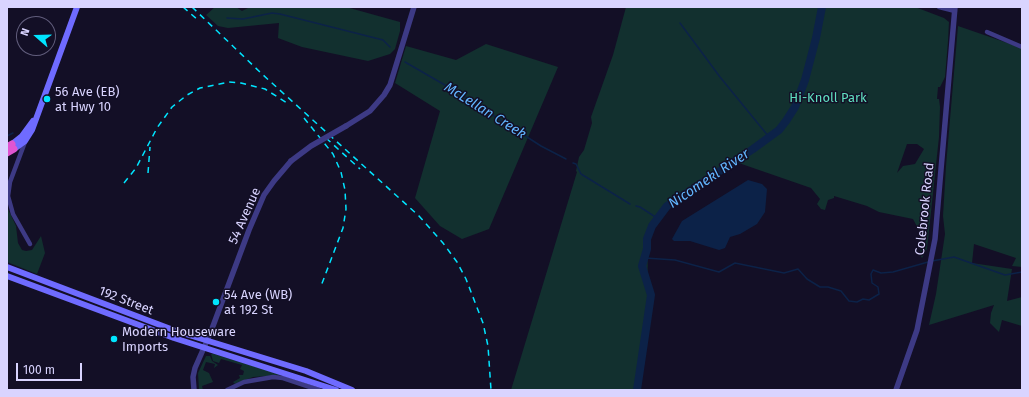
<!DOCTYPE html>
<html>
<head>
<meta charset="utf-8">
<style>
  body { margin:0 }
  #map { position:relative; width:1029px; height:397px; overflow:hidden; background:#130f26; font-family:"Fira Sans",sans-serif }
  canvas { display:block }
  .frame { position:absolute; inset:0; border:8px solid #d9d4ff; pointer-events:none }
  .north { position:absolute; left:16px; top:16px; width:40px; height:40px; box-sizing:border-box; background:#130f26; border:1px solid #625e7d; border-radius:50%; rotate:290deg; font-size:11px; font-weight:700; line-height:16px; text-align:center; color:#d9d4ff }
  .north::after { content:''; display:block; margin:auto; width:14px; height:18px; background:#00e5ff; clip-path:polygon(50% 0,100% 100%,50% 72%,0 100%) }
  .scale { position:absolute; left:16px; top:363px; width:66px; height:18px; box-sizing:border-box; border:2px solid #d9d4ff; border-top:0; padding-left:5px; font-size:12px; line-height:14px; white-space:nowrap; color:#d9d4ff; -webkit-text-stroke:3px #130f26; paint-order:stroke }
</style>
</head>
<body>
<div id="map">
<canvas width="1029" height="397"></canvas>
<div class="frame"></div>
<div class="north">N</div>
<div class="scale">100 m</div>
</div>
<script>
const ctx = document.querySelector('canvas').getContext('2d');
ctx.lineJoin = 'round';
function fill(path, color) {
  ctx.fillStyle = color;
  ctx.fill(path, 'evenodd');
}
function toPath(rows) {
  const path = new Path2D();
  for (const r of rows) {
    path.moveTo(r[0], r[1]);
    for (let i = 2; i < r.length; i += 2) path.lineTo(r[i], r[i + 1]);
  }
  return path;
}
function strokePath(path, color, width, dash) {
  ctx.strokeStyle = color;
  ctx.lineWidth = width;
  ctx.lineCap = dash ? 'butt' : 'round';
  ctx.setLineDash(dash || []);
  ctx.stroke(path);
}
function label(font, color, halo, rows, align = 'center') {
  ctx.font = font + ' "Fira Sans",sans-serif';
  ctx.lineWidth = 3;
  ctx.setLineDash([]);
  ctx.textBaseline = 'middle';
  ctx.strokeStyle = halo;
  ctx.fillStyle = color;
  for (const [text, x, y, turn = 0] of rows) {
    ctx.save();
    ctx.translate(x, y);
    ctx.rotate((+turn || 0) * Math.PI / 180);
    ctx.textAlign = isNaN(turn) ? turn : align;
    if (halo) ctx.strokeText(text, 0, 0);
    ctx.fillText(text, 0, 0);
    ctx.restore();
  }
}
const green = toPath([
  [215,7,236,7,242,11,250,7,346,7,400,22,400,31,395,49,390,54,368,61,302,47,278,38,279,23,228,28,218,26,206,15],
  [626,7,915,7,944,18,949,22,948,41,945,77,940,87,938,87,937,99,939,99,940,107,939,137,927,249,922,258,920,255,922,236,913,219,879,212,867,206,834,196,834,198,828,200,825,210,821,209,817,204,820,199,811,188,733,161,670,207,658,220,651,233,648,244,647,308,643,352,637,390,511,390,577,172,576,171,579,157,584,150,592,123,591,117,613,55],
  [907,144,917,144,924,149,915,164,903,166,897,173],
  [958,26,1022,48,1022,267,1012,266,1016,258,974,244,972,263,1012,269,1007,301,1022,297,1022,326,1002,320,999,332,990,323,991,313,994,305,929,325,936,294,945,234,943,216,946,166],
  [486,44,558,67,489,229,462,239,440,226,415,198,440,111,395,83,406,46,456,60],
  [7,207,16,226,18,243,22,250,26,251,32,250,41,236,45,253,37,274,7,262],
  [211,354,214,354,282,375,253,377,235,384,233,382,240,378,239,375,243,375,244,371,240,369,242,365,221,359,219,363,213,361],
  [206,356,210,356,212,361,218,365,214,368,215,364,206,362,203,370,209,373,213,382,202,386,203,390,199,390,198,373]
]);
const water = toPath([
  [748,180,762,184,767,189,765,212,757,224,740,234,730,237,725,248,719,250,690,241,674,241,672,239,682,221]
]);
const stream = toPath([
  [227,18,243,19,272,13,280,14,383,40,390,47],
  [680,23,720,77,769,137],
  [405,62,457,92,541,146,566,159],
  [7,136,13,133],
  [573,163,576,164,581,174,630,204],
  [636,206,640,207,657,218],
  [645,258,675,260,719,272,735,263,784,273,798,269,807,279,820,287,828,287,841,291,849,301,857,302,863,299,869,300,879,294,878,287,872,283,871,274,873,270,881,273,893,272,928,262],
  [932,261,954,257,1005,275,1022,272]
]);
const river = toPath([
  [637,390,651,295,642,266,647,249,647,239,652,226,667,206,753,149,779,130,786,121,795,107,805,80,816,38,822,7]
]);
const minor = toPath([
  [939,7,955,11],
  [987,32,1022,47],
  [25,142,10,182,8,196,13,214,30,244],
  [227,390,244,382,273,377,283,378,319,390]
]);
const tertiary = toPath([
  [346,126,370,111,384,95,390,85,414,7],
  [194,390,193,377,195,368,210,334,249,230,264,195,274,181,291,161],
  [896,390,917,330,935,239,955,7]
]);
const secondary = toPath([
  [12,144,22,136,33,121],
  [14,149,25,141,32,130,77,7],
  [7,267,176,331,306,371,352,390],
  [7,276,174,338,336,390]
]);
const trunk = toPath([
  [7,147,12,144],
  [7,153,14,149]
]);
const rail = toPath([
  [183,7,198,20],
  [192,7,262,74,419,216,443,243,457,262,466,279,483,323,488,346,491,390],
  [304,118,333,154,341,172,345,190,346,209,343,228,321,286],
  [326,138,360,169],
  [148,173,150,147],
  [124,183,136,168,157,128,172,107,187,95,200,88,229,82,241,83,265,89,287,103]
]);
const tertiaryBridge = toPath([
  [291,161,311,146,346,126]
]);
const markers = [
  [47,99,4,"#00e5ff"],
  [216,302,4,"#00e5ff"],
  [114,339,4,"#00e5ff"]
];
const poiNames = [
  ["56 Ave (EB)",55,92],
  ["at Hwy 10",55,107],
  ["54 Ave (WB)",224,295],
  ["at 192 St",224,310],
  ["Modern Houseware",122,332],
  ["Imports",122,347]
];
const parkNames = [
  ["Hi-Knoll Park",828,98]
];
const streetNames = [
  ["Colebrook Road",925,209,-84],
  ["54 Avenue",245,216,-66],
  ["192 Street",126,301,21]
];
const waterNames = [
  ["McLellan Creek",485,111,32],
  ["Nicomekl River",709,179,-34]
];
fill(green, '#12302f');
fill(water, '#0c2248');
strokePath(stream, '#0c2248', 1.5);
strokePath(river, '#0c2248', 8);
strokePath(minor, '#3d3a85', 4.5);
strokePath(tertiary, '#3d3a85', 5.5);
strokePath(secondary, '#6f6bff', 6);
strokePath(trunk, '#e055d1', 7);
strokePath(rail, '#00e5ff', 1.5, [6, 5]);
strokePath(tertiaryBridge, '#3d3a85', 5.5);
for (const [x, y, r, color] of markers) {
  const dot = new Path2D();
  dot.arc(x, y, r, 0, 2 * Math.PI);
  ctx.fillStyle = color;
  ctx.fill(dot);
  strokePath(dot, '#130f26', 1.5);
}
label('13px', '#d9d4ff', '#130f26', poiNames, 'left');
label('13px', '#5fe0c0', '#130f26', parkNames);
label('13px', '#d9d4ff', '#130f26', streetNames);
label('italic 14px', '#62b6ff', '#130f26', waterNames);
</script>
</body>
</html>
